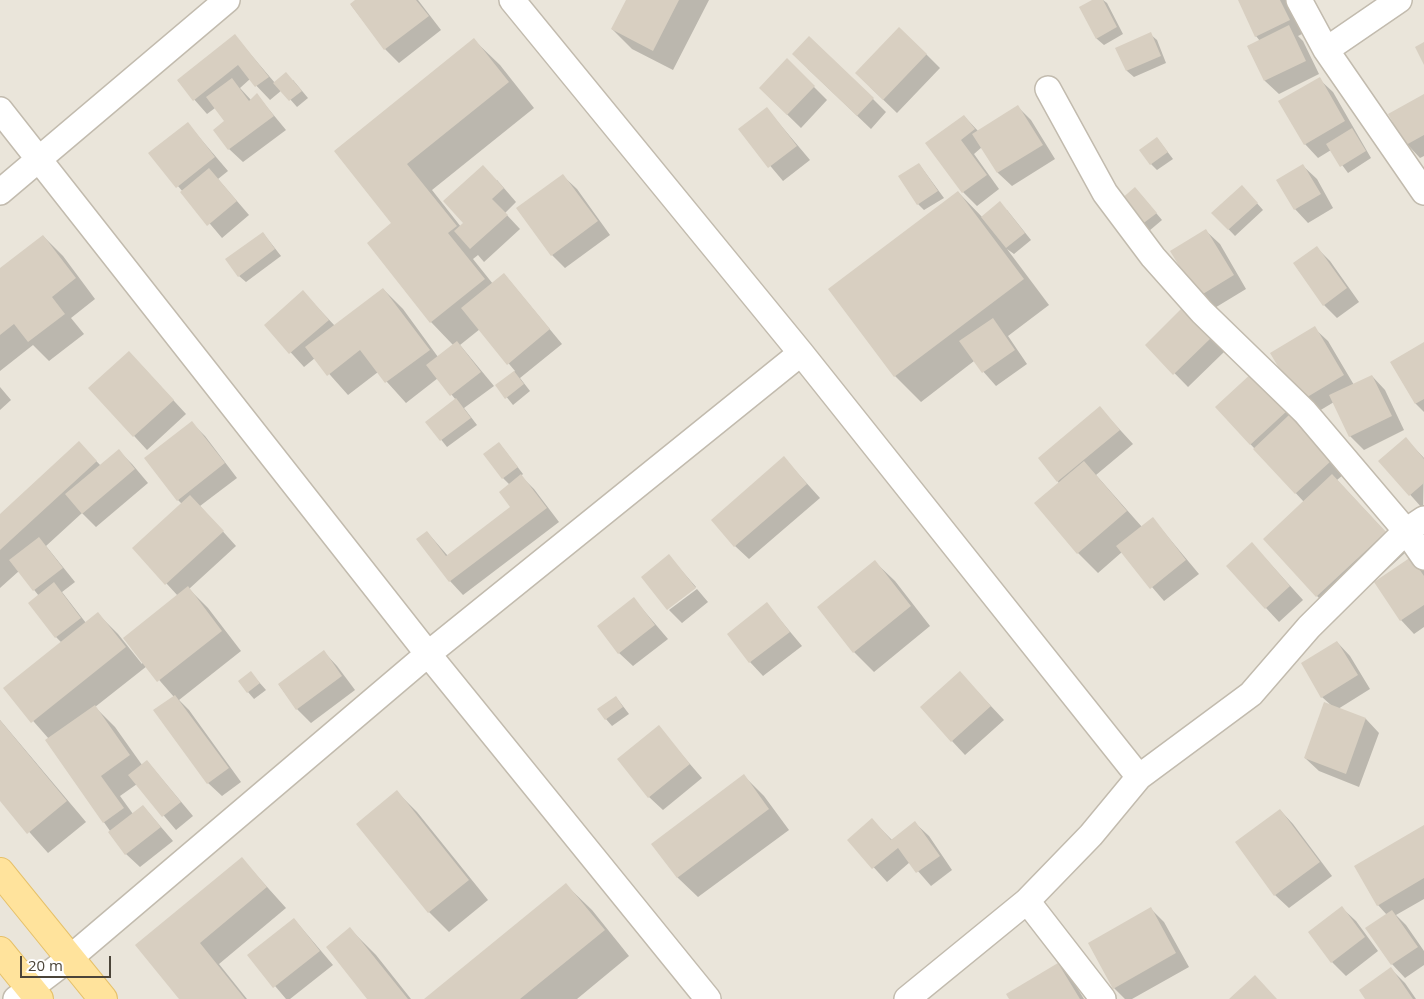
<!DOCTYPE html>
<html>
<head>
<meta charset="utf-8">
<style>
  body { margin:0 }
  #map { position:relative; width:1424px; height:999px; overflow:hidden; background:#f6f3ec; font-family:"Open Sans",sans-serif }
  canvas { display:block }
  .scale { position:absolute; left:20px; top:956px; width:91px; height:22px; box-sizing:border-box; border:2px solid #4b4439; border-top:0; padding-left:6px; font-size:15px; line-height:18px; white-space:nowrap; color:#4b4439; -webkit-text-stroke:4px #fff; paint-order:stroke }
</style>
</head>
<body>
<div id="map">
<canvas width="1424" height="999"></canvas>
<div class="scale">20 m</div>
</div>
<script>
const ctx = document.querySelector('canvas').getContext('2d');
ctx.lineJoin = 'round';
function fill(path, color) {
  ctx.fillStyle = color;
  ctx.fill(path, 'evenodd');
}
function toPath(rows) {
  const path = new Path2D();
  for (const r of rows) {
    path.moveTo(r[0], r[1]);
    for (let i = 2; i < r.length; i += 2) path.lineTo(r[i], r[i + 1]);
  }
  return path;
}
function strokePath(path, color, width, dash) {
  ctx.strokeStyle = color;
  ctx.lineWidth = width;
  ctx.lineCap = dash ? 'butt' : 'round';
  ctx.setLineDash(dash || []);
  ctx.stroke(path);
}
const residential = toPath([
  [0,0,1424,0,1424,999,0,999]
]);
const shadow = toPath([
  [357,0,418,0,441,30,399,63,385,49,351,5],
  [627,0,709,0,673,70,632,49,612,29],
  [1095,0,1103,0,1107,3,1123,34,1104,45,1097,39,1081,8],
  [1239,0,1286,0,1302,34,1298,36,1303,41,1319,74,1279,94,1265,81,1248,46,1260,41,1256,36],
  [1150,34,1157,40,1166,63,1134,77,1127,71,1117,48],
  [235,36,275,83,293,80,308,98,297,107,282,90,270,100,250,79,240,88,251,100,257,95,286,130,243,162,229,149,226,122,215,108,207,114,178,81],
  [474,40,500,65,534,108,432,190,461,227,497,180,516,202,505,213,520,229,484,262,478,255,473,259,493,284,504,274,562,344,520,378,530,391,513,405,497,385,515,371,480,329,460,345,494,386,464,408,477,425,447,447,427,422,456,400,438,378,406,403,378,372,348,395,315,358,304,367,266,325,303,292,335,326,383,289,403,309,438,357,453,345,431,322,369,244,393,224,335,151],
  [926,54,940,68,897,113,870,87],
  [787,60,827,100,801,128,760,88],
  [807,68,873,99,886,112,871,129],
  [1319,79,1333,92,1371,158,1348,173,1331,150,1318,158,1305,144],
  [1424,95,1424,156,1420,158,1407,144],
  [1018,107,1031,120,1055,159,1012,186,998,173,982,147,974,154,999,189,977,206,963,192,927,144,964,116,978,131],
  [767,109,810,160,783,181,740,130],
  [188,124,228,171,218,179,249,215,222,238,150,153],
  [1157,138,1173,159,1157,170,1151,164],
  [919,164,944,198,924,210,918,204],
  [1303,166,1317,179,1333,208,1308,223,1295,209],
  [563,176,577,189,610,235,565,268,552,255],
  [958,192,983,218,1007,210,1031,240,1014,254,1007,249,1049,305,1008,336,1027,364,996,386,974,361,921,402,895,376],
  [1248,193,1263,210,1235,236,1213,213],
  [1141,195,1162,220,1149,231,1122,200],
  [1206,231,1220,244,1246,289,1213,309,1199,296],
  [263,233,281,256,246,282,239,276],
  [43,236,63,256,95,299,71,318,84,334,49,361,33,345,0,371,0,270],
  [1316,247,1330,261,1359,302,1337,318,1324,305],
  [1182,310,1224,352,1188,387,1147,345],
  [1314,328,1328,341,1354,385,1372,376,1385,390,1404,430,1364,450,1350,436,1334,402,1314,414,1300,401],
  [1424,343,1424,412,1416,404,1392,362],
  [142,366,186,414,147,450,90,388],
  [1253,374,1343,475,1337,480,1405,553,1337,616,1317,596,1304,502,1217,408],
  [0,387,11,400,0,410],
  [1100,408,1133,444,1096,475,1142,527,1153,519,1199,574,1164,601,1122,552,1098,573,1078,553,1058,481],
  [192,423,205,436,237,478,200,506,236,546,189,589,208,608,241,651,179,700,189,710,241,782,222,796,208,783,174,697,147,666,95,707,115,727,142,765,147,761,193,816,176,830,137,784,120,796,133,814,143,806,173,841,140,867,126,854,47,740,49,739,5,689,62,643,56,637,39,596,19,571,0,588,0,516,79,443,101,466,119,451,132,464,148,483,96,527,82,513,46,546,75,582,62,592,86,623,98,614,118,634,142,664,178,596,134,548,182,504,178,500],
  [1406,439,1424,458,1423,509,1380,461],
  [499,443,523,474,521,476,534,489,559,522,463,595,450,581,418,539,427,532,448,556,512,507,510,485,503,478],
  [784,458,820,498,749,559,735,546],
  [669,556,696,587,668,608],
  [1265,558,1303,600,1279,622,1266,608],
  [1411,558,1424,571,1424,627,1414,634,1401,620],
  [875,562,895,581,930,626,874,672,854,652],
  [697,589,708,602,682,623,669,610],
  [634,599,668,639,633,666,619,653],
  [767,604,802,646,763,676,750,662],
  [1337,642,1350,656,1370,689,1338,709,1366,719,1379,733,1359,787,1319,771,1305,758,1332,706,1322,697],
  [324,652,337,666,355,690,311,723,297,709,279,685],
  [251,673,266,690,254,699,248,692],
  [960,673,1004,720,965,755,952,741],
  [616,697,629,714,612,726,606,719],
  [0,720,86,822,48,853,0,799],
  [658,727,702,778,663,810,649,797],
  [744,776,764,796,789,830,698,897,678,878,653,844],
  [397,792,417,812,488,900,449,932,429,912],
  [1280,810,1293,824,1332,876,1289,908,1275,895],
  [872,820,892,840,915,823,929,836,952,870,931,886,910,862,887,882,849,840],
  [1424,827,1424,899,1396,915,1406,925,1424,951,1424,965,1405,978,1392,964,1387,915,1378,905],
  [242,859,286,908,219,964,247,999,180,999,137,945],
  [566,885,592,910,629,956,577,999,426,999],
  [1342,908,1356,921,1378,951,1346,976,1332,962,1310,932],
  [1151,909,1164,922,1189,967,1132,999,1125,999,1114,988],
  [294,919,333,965,290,999,286,999,249,955],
  [350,929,376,955,411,999,369,999],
  [1058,964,1071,978,1084,999,1010,999],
  [1391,969,1405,983,1416,999,1367,999]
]);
const building = toPath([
  [355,0,416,0,429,16,384,50,350,4],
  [626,0,679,0,653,51,611,29],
  [1092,0,1103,0,1117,27,1096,39,1079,7],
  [1238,0,1280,0,1290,20,1255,37],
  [1289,25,1306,61,1264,81,1247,46],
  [899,27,927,54,883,100,855,73],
  [1151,32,1161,56,1126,71,1115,48],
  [235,34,269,77,255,87,238,65,193,101,177,80],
  [809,36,874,98,857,116,792,54],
  [474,38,509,82,407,164,457,226,448,233,485,279,430,323,367,243,391,223,334,151],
  [1424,42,1424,65,1415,47],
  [787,58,815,86,787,115,759,88],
  [286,72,302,91,289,101,273,83],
  [1320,77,1345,121,1304,145,1278,101],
  [232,78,249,101,257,93,274,116,228,150,213,130,224,121,206,97],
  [1424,94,1424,135,1406,145,1388,114],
  [1018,105,1043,145,997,173,972,134],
  [767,107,797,146,768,168,738,129],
  [964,115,975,129,961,140,987,175,962,193,925,143],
  [188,122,215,157,176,188,148,153],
  [1352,128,1366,151,1340,167,1326,144],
  [1157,137,1168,152,1150,165,1139,150],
  [919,163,938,191,917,205,898,176],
  [1303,164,1321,194,1294,210,1276,180],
  [483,165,504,188,492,199,508,215,470,249,454,231,463,223,443,201],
  [209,168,237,201,207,226,180,192],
  [563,174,598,221,551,256,516,208],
  [1242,185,1258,203,1228,230,1211,213],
  [1135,187,1157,213,1141,225,1120,200],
  [958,191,1024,279,894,377,828,289],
  [1000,201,1025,233,1006,248,981,217],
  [1206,229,1234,275,1198,297,1170,251],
  [263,232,275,249,238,277,225,259],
  [43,235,76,278,52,297,65,314,28,342,14,324,0,335,0,268],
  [1317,246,1347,288,1323,306,1293,263],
  [504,273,550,329,507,365,461,308],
  [383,288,430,350,385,383,360,350,327,376,305,347],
  [303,290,329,320,289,354,264,325],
  [1182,308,1211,338,1173,375,1145,345],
  [993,318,1015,350,982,373,959,341],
  [1315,326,1344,375,1299,402,1270,353],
  [457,341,481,372,450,396,426,365],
  [1424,342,1424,399,1415,404,1390,362],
  [129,351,174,400,133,437,88,388],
  [514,371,524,384,505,399,495,385],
  [1253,372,1288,410,1250,445,1215,407],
  [1372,375,1392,416,1349,437,1329,395],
  [456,398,471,418,440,441,425,422],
  [1100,406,1120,430,1057,482,1038,458],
  [1289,415,1331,461,1295,494,1253,449],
  [192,421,225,463,177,501,144,458],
  [1406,437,1424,459,1424,483,1409,496,1378,461],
  [79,441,97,461,0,550,0,514],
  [499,442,518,467,502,479,483,454],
  [119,449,135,469,82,514,65,494],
  [784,456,807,484,734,547,711,520],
  [1084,461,1127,511,1077,554,1034,503],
  [521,474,547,508,449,582,416,539,427,531,446,556,510,507,499,492],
  [1332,474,1386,532,1316,597,1263,539],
  [190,495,224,531,165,585,132,548],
  [1153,517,1186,560,1150,589,1116,546],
  [39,537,63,568,33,591,9,560],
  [1252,542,1290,586,1265,609,1226,566],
  [669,554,696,588,667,610,641,577],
  [1411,557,1424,576,1424,605,1400,621,1374,582],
  [875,560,911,606,853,653,817,607],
  [54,582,81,618,55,638,28,603],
  [188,586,222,631,157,682,123,638],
  [634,597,655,625,618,654,597,626],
  [767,602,790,632,749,663,727,634],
  [98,612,126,647,31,723,3,688],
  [1337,641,1358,675,1321,698,1301,663],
  [324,650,342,676,296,710,278,684],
  [251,671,260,683,247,693,238,681],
  [960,671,991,706,951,742,920,707],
  [175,695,229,768,207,784,153,710],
  [616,696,623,707,605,720,597,709],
  [1324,702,1366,718,1346,774,1304,758],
  [95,705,130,755,101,776,124,808,103,823,45,740],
  [0,720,67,801,27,834,0,801],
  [659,725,690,764,648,798,617,759],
  [147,760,181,802,162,817,128,775],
  [744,774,769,809,677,878,651,844],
  [397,790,469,880,428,913,356,824],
  [143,805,161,827,125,855,108,832],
  [1280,809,1320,862,1274,896,1235,842],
  [872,818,891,840,915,821,940,856,916,873,898,848,872,869,847,840],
  [1424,825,1424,878,1377,906,1354,866],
  [242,857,267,887,200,943,245,999,179,999,135,945],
  [566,883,605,930,520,999,424,999],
  [1342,906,1365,937,1331,963,1308,932],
  [1151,907,1176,953,1113,989,1088,943],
  [1392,910,1418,947,1391,965,1365,928],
  [294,918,320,951,273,988,247,955],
  [350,927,408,999,367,999,326,947],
  [1058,963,1080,999,1009,999,1006,994],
  [1391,967,1413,999,1365,999,1359,990],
  [1255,975,1277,999,1229,999]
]);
const minor = toPath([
  [512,0,801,353,1139,777],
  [1299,0,1326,50,1424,192],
  [1326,50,1399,0],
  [1048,89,1105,193,1153,257,1202,312,1305,412,1406,531,1424,557],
  [0,110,428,654,708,999],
  [0,192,227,0],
  [1027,901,1103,999],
  [16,999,70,958,428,654,801,353],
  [907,999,1027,901,1091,835,1139,777,1251,694,1309,627,1406,531,1424,519]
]);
const primary = toPath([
  [0,872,103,999],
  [0,951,39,999]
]);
fill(residential, '#eae5da');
fill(shadow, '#0003');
fill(building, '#d8cfc1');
strokePath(minor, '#c2bbae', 28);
strokePath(primary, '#e6c16a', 30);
strokePath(minor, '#fff', 25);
strokePath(primary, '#ffe39c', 28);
</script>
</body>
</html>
